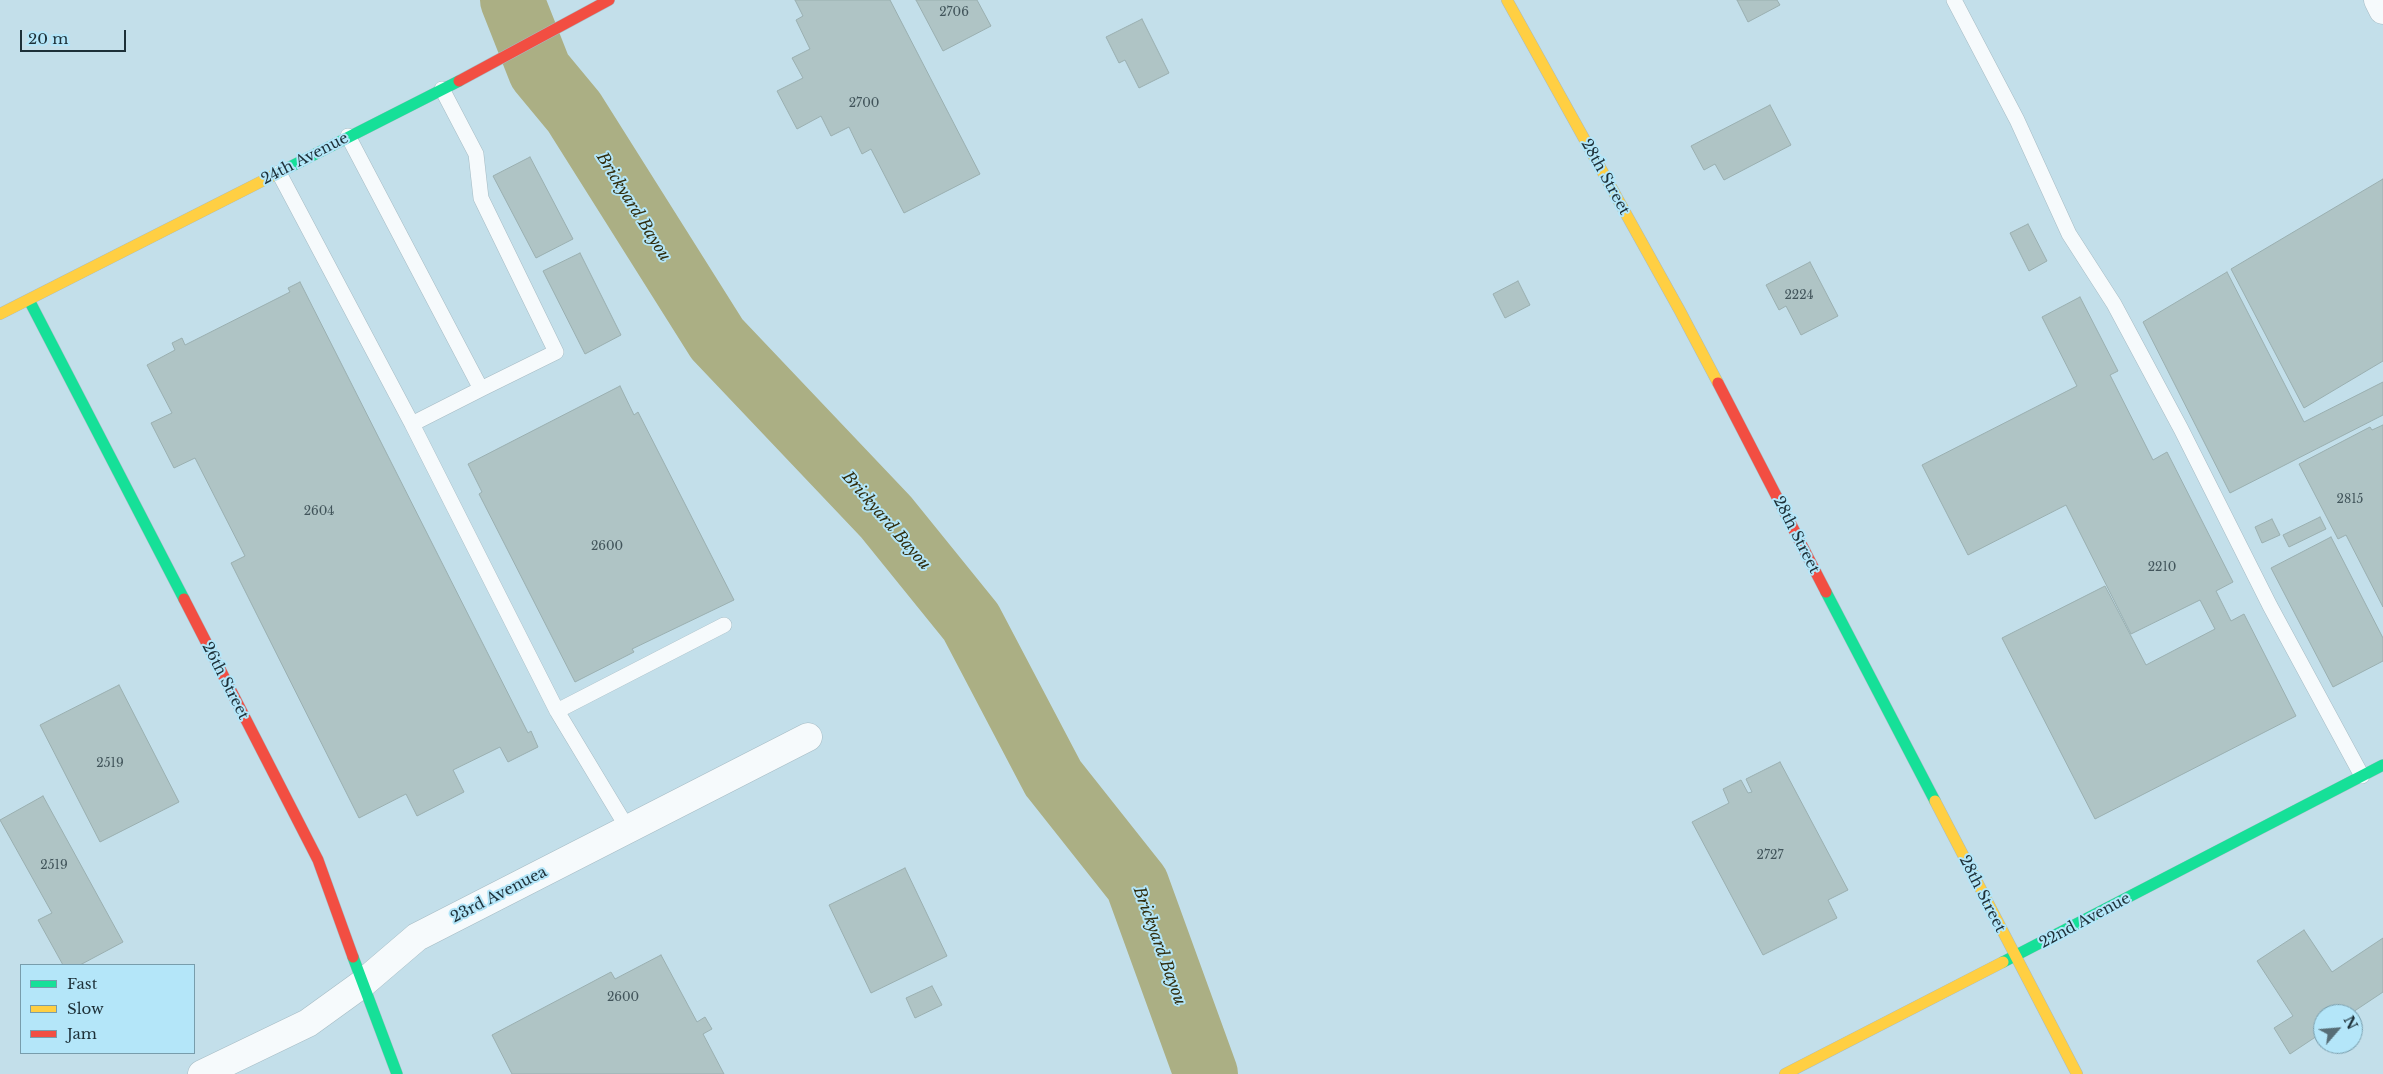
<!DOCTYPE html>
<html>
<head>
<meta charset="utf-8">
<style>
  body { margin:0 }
  #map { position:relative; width:2383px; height:1074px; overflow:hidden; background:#c3dfea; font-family:"Libre Baskerville",serif }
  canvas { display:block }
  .legend { position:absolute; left:20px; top:964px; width:175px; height:90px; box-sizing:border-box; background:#b4e6f9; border:1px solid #789dac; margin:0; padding:6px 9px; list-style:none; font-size:15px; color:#1d3038 }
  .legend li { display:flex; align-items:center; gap:10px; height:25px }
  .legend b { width:25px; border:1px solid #789dac }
  .north { position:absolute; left:2313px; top:1004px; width:50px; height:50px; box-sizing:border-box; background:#b4e6f9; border:1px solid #789dac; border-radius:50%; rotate:63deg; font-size:14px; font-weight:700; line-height:20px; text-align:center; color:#1d3038 }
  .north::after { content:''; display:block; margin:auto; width:18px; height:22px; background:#576d76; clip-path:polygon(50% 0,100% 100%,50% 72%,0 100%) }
  .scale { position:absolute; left:20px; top:30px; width:106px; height:22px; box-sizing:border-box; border:2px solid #1d3038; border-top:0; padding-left:6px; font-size:15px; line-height:18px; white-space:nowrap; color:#1d3038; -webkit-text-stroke:4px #b4e6f9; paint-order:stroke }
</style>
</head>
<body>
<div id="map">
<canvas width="2383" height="1074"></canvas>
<ul class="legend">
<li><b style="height:6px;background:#16e098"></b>Fast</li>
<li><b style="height:6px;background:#ffcf43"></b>Slow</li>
<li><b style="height:6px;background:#f24e42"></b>Jam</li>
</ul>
<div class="north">N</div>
<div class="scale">20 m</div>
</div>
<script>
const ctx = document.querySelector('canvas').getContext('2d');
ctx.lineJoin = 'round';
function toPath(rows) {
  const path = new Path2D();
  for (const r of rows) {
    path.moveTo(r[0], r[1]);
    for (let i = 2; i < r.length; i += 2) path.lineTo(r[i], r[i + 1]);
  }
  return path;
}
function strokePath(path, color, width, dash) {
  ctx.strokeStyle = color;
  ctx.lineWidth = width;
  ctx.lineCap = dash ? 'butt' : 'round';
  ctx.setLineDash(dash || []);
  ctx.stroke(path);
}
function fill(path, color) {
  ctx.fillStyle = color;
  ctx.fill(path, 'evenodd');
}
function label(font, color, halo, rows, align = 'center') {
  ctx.font = font + ' "Libre Baskerville",serif';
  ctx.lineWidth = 4;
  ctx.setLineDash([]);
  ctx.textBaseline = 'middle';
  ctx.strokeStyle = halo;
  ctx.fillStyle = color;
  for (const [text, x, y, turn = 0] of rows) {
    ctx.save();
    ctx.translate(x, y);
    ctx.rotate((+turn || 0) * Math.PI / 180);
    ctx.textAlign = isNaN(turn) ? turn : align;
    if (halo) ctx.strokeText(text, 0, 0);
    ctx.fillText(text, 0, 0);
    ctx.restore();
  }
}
const river = toPath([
  [512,0,540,71,574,112,717,339,886,517,971,622,1053,778,1137,884,1206,1074]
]);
const building = toPath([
  [795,0,890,0,980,174,904,213,871,149,862,154,849,127,831,136,821,116,797,129,777,91,803,78,792,58,810,49,796,20,803,16,795,0],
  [916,0,977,0,991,26,943,51,916,0],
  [1737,0,1777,0,1780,5,1748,22,1737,0],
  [1142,19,1169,73,1139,88,1125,60,1119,63,1106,37,1142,19],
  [1770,105,1791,145,1724,180,1715,164,1704,170,1691,146,1770,105],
  [530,157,573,239,536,258,493,176,530,157],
  [2383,179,2383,361,2304,408,2231,269,2383,179],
  [2028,224,2047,261,2029,271,2010,233,2028,224],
  [580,253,621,335,585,354,543,271,580,253],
  [1810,262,1838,316,1801,335,1786,306,1779,310,1766,285,1810,262],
  [2227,272,2304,422,2383,382,2383,415,2230,493,2143,322,2227,272],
  [1518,281,1530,305,1505,318,1493,294,1518,281],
  [300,282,528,733,531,731,538,747,508,762,500,747,453,770,464,792,417,816,406,794,359,818,231,563,245,556,195,458,174,468,151,423,172,413,147,365,175,350,172,343,182,338,185,345,290,292,288,288,300,282],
  [2080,297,2118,371,2110,375,2153,460,2167,452,2233,582,2216,591,2231,621,2244,614,2296,716,2095,819,2002,638,2105,586,2146,665,2215,629,2200,600,2131,634,2066,505,1968,555,1922,465,2077,386,2042,317,2080,297],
  [620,386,634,415,638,412,734,600,632,649,634,652,575,682,479,494,482,492,468,464,620,386],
  [2383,425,2383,607,2346,535,2338,539,2299,464,2370,427,2372,430,2383,425],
  [2320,517,2326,529,2289,547,2283,535,2320,517],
  [2272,519,2280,535,2262,543,2255,527,2272,519],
  [2331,537,2383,638,2383,661,2333,687,2271,568,2331,537],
  [119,685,179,802,100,842,40,725,119,685],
  [1780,762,1848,890,1828,900,1837,918,1763,955,1692,822,1729,803,1723,789,1741,780,1748,793,1752,792,1746,779,1780,762],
  [43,796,123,942,80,965,63,965,38,920,52,913,0,820,43,796],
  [905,868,947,956,871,993,829,905,905,868],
  [2304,930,2332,972,2383,938,2383,992,2350,1014,2323,1014,2323,1032,2290,1054,2274,1028,2293,1016,2257,961,2304,930],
  [661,955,697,1022,705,1017,712,1029,703,1034,724,1074,512,1074,492,1035,611,972,615,979,661,955],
  [932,986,942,1005,915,1018,906,998,932,986]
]);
const lane = toPath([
  [1954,0,2017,120,2069,234,2114,304,2181,429,2270,606,2362,776],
  [442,89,476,154,481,198,556,352,481,389],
  [279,173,412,424,481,389,348,136],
  [412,424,557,711,724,625],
  [557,711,628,829]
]);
const street = toPath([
  [2378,0,2383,10],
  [202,1074,308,1023,362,984,417,937,808,737]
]);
const fast = toPath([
  [280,172,459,81],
  [29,300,184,599],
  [1826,592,1935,801],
  [353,957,397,1074],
  [2003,962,2383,765]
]);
const slow = toPath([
  [1507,0,1680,311,1718,383],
  [0,314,280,172],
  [1935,801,2077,1074],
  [1785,1074,2003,962]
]);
const jam = toPath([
  [459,81,609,0],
  [1718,383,1826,592],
  [184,599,318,860,353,957]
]);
const numberNames = [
  ["2706",954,13],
  ["2700",864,104],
  ["2224",1799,296],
  ["2815",2350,500],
  ["2604",319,512],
  ["2600",607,547],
  ["2210",2162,568],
  ["2519",110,764],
  ["2727",1770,856],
  ["2519",54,866],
  ["2600",623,998]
];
const streetNames = [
  ["24th Avenue",305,159,-27],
  ["28th Street",1605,177,61],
  ["28th Street",1796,535,63],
  ["26th Street",225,681,63],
  ["28th Street",1982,894,63],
  ["23rd Avenuea",499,895,-27],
  ["22nd Avenue",2085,921,-28]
];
const waterNames = [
  ["Brickyard Bayou",633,207,58],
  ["Brickyard Bayou",886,521,49],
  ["Brickyard Bayou",1159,946,70]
];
strokePath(river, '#abaf84', 64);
fill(building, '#afc4c5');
strokePath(building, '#9aafb0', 1);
strokePath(lane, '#a5bbc4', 16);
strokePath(street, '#a5bbc4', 29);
strokePath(fast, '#a5bbc4', 12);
strokePath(slow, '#a5bbc4', 12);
strokePath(jam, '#a5bbc4', 12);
strokePath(lane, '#f6fafc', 15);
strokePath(street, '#f6fafc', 28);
strokePath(fast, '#16e098', 11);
strokePath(slow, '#ffcf43', 11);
strokePath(jam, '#f24e42', 11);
label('12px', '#42555b', null, numberNames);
label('15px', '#1d3038', '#b4e6f9', streetNames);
label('italic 16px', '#302d0e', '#b4e6f9', waterNames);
</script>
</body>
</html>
